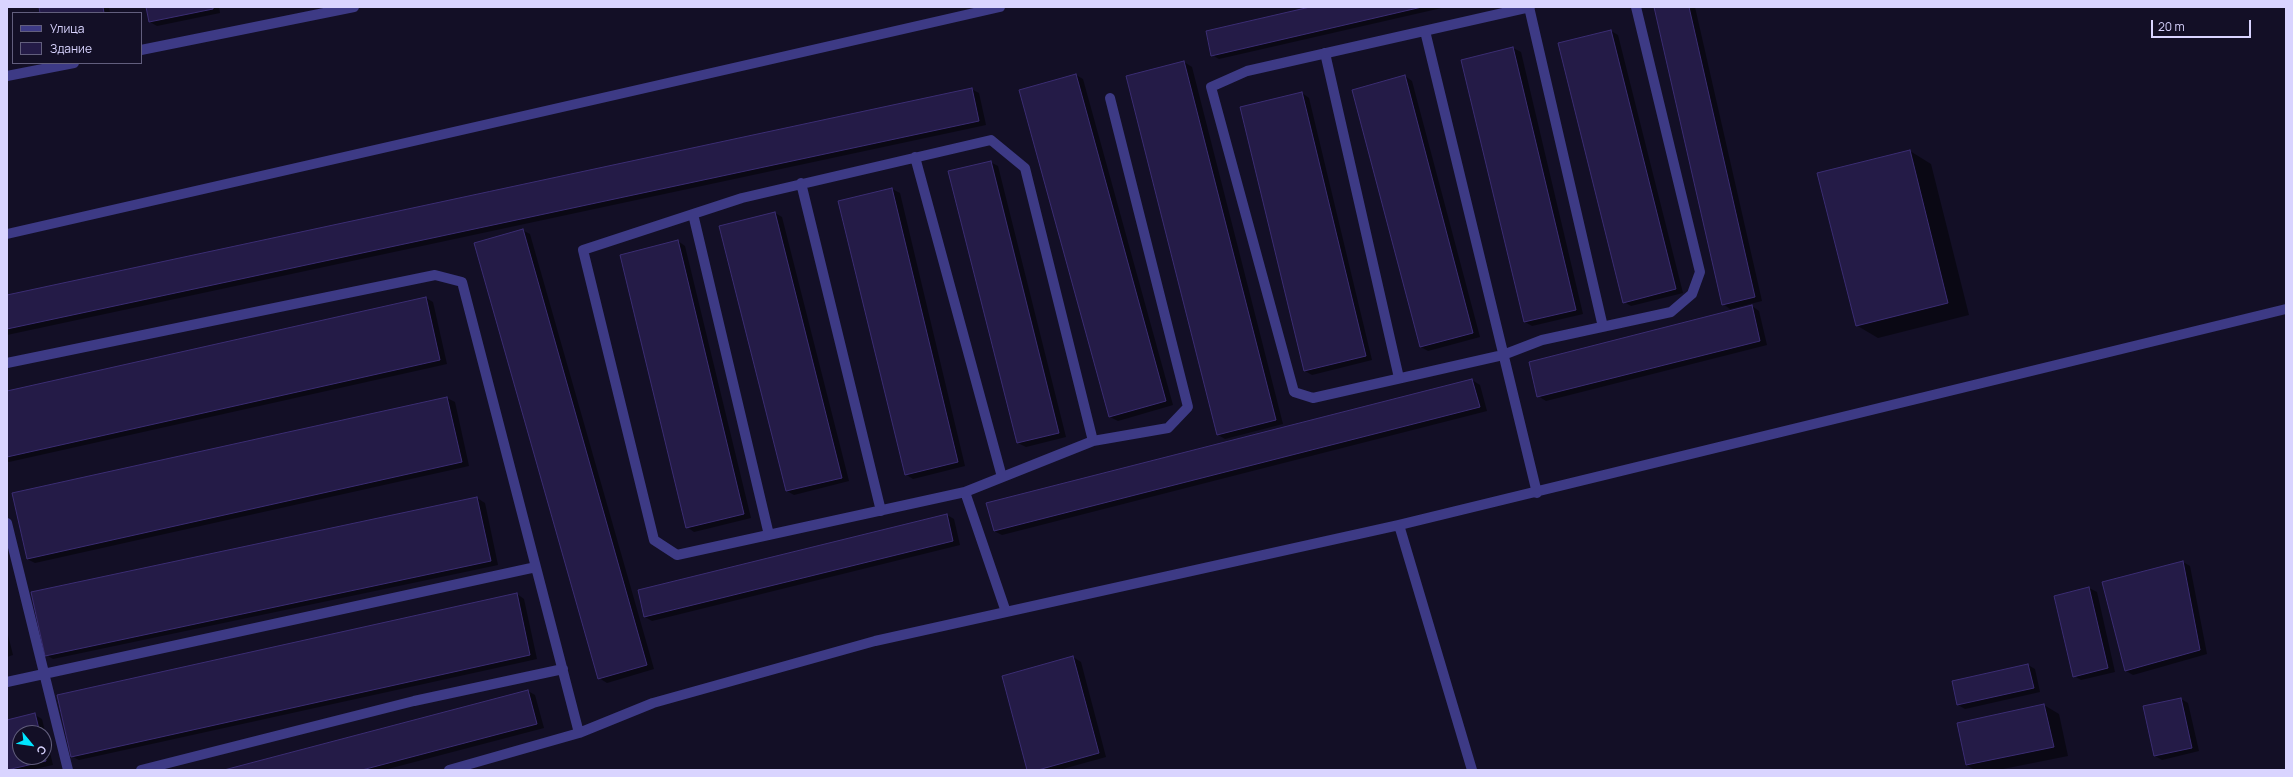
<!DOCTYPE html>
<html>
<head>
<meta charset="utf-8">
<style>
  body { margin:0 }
  #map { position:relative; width:2293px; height:777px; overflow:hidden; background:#130f26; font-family:Manrope,sans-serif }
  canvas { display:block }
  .frame { position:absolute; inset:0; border:8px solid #d9d4ff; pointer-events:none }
  .legend { position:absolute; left:12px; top:12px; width:130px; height:52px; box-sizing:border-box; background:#130f26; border:1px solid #625e7d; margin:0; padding:5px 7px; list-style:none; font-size:12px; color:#d9d4ff }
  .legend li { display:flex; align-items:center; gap:8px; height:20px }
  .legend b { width:20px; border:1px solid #625e7d }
  .north { position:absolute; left:12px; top:725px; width:40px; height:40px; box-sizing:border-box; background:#130f26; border:1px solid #625e7d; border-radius:50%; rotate:119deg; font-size:11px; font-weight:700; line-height:16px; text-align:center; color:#d9d4ff }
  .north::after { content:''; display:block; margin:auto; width:14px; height:18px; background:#00e5ff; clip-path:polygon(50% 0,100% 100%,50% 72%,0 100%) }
  .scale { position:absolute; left:2151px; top:20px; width:100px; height:18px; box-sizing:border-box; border:2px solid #d9d4ff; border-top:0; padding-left:5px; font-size:12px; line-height:14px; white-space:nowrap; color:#d9d4ff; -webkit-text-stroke:3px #130f26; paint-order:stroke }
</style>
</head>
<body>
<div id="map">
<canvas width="2293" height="777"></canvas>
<div class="frame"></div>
<ul class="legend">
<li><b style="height:5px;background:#3d3a85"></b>Улица</li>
<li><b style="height:11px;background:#241b47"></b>Здание</li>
</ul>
<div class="north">С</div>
<div class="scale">20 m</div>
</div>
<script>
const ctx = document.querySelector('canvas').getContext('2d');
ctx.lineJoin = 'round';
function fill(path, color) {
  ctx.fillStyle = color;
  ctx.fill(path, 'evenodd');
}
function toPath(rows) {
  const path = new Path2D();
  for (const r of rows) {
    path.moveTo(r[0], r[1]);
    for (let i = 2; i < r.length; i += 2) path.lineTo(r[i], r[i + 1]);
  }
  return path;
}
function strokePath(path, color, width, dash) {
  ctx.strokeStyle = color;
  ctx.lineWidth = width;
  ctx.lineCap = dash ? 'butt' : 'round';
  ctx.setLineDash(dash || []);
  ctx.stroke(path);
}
const shadow = toPath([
  [40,7,109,7,110,13,41,13],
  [147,7,219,7,220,13,157,26,150,22],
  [1315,7,1446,7,1219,59,1212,55],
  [1655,7,1695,7,1762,301,1730,309,1723,304],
  [1611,31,1618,35,1683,293,1631,306,1624,302],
  [1513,48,1521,52,1583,314,1532,326,1525,322],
  [1184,62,1192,67,1283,424,1225,439,1218,435,1127,77],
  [1076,75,1083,79,1173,405,1118,421,1110,417],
  [1405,76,1412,81,1480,337,1428,351,1421,347],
  [971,89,979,93,986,125,7,335,7,296],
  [1302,93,1309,98,1372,360,1312,375,1305,371],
  [1910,151,1931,164,1969,315,1878,338,1856,325],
  [990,162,998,166,1066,437,1026,447,1018,443,949,172],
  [892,189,900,193,965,466,913,479,905,474,840,202],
  [775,213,782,217,849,481,794,495,787,491],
  [522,230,530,234,654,669,607,683,599,678],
  [678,241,685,246,751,518,694,532,687,527],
  [426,298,433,302,447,364,9,462,7,461,7,392],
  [1752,306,1759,311,1767,345,1546,401,1538,396],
  [1472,380,1480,385,1487,411,1002,535,994,531],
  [447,398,455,402,469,466,35,563,27,559,13,494],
  [477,498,485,503,498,565,53,659,46,655],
  [947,515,954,519,960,545,652,621,645,617],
  [2183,562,2190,566,2207,654,2133,675,2126,671,2103,583],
  [2089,588,2097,592,2115,672,2081,680,2074,676],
  [517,594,524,599,537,659,79,760,71,756],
  [7,631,13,655,7,657],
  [1073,657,1081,662,1106,757,1059,770,1028,770],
  [2028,665,2035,669,2040,692,1965,709,1958,705],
  [528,691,535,695,544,728,384,770,228,770],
  [2181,699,2188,703,2199,751,2162,760,2155,756],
  [2044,705,2059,714,2068,756,1998,770,1975,770,1966,765,1958,723],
  [35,715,42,719,53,765,30,770,7,770,7,721],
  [20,733,44,733,44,757,20,757]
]);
const building = toPath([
  [39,7,103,7,104,13,40,13,39,7],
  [146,7,213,7,213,9,149,22,146,7],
  [1310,7,1422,7,1211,56,1206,31,1310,7],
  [1654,7,1689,7,1755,297,1722,305,1654,7],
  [1611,30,1676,289,1623,303,1558,43,1611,30],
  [1513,47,1576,310,1524,322,1461,60,1513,47],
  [1184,61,1276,420,1217,435,1126,76,1184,61],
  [1076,74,1166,401,1109,417,1019,90,1076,74],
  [1405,75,1473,333,1420,347,1352,90,1405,75],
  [972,88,979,121,7,329,7,295,972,88],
  [1302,92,1366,356,1304,371,1240,107,1302,92],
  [1910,150,1948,303,1856,326,1817,173,1910,150],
  [991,161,1059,433,1017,443,948,171,991,161],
  [892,188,958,462,905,475,838,201,892,188],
  [775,212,842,478,786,491,719,226,775,212],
  [523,229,647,665,598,679,474,243,523,229],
  [678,240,744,514,686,528,620,255,678,240],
  [426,297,440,360,7,457,7,391,426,297],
  [1752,305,1760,341,1537,397,1529,362,1752,305],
  [1472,379,1480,407,994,531,986,503,1472,379],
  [447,397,462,462,27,559,12,493,447,397],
  [477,497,491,561,45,656,31,592,477,497],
  [947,514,953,541,644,617,638,590,947,514],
  [2183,561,2200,650,2125,671,2102,582,2183,561],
  [2089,587,2108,668,2073,677,2054,596,2089,587],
  [517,593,530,655,71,757,57,695,517,593],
  [1073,656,1099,753,1038,770,1027,770,1002,676,1073,656],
  [2028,664,2034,688,1957,705,1952,681,2028,664],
  [528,690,537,724,362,770,224,770,528,690],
  [2181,698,2192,748,2154,756,2143,706,2181,698],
  [2044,704,2054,747,1966,765,1957,723,2044,704],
  [35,713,40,733,20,733,20,757,44,757,44,752,46,761,7,770,7,720,35,713]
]);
const lane = toPath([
  [1529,7,1603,327],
  [1530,7,1247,71,1211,87,1294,392,1313,398,1503,355,1542,340,1671,312,1692,294,1700,272,1636,7],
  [1425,31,1537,493],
  [141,50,354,7],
  [1325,53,1399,378],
  [7,76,74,63],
  [915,157,1002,477],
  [801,183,881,511],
  [693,214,769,535],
  [7,363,435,275,462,282,579,733,653,703,875,641,1399,525,2286,309],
  [1093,441,1168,428,1188,407,1110,98],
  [965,492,1093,441,1025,168,991,140,742,198,583,250,654,540,677,555,965,492,1006,612],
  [7,523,68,770],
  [1399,525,1472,770],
  [7,682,536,567],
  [141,770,414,701,563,669],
  [449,770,579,733]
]);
const street = toPath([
  [7,234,1000,7]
]);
fill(shadow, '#0007');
fill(building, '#241b47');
strokePath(building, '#3b2d73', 1);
strokePath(lane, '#3d3a85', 10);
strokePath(street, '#3d3a85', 10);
</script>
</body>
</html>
